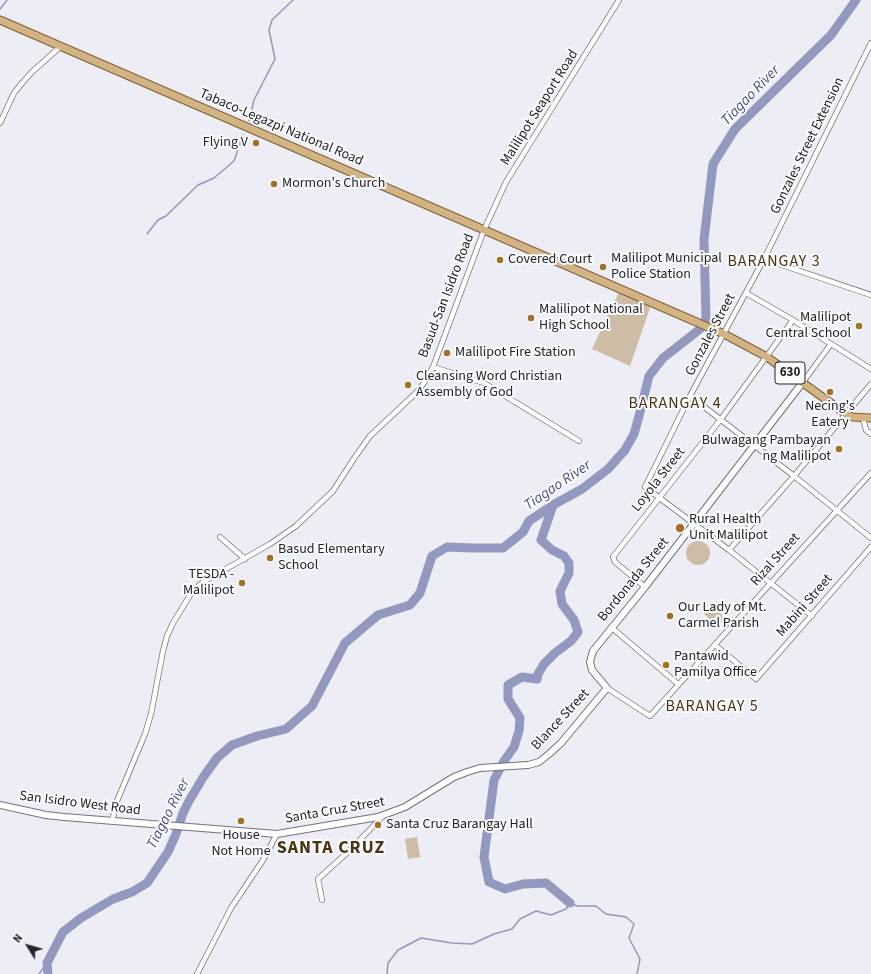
<!DOCTYPE html>
<html>
<head>
<meta charset="utf-8">
<style>
  body { margin:0 }
  #map { position:relative; width:871px; height:974px; overflow:hidden; background:#ecedf5; font-family:"Source Sans 3",sans-serif }
  canvas { display:block }
  .north { position:absolute; left:8px; top:926px; width:40px; height:40px; -webkit-text-stroke:3px #fafbfe; paint-order:stroke; rotate:307deg; font-size:11px; font-weight:700; line-height:16px; text-align:center; color:#242527 }
  .north::after { content:''; display:block; margin:auto; width:14px; height:18px; background:#242527; clip-path:polygon(50% 0,100% 100%,50% 72%,0 100%) }
</style>
</head>
<body>
<div id="map">
<canvas width="871" height="974"></canvas>
<div class="north">N</div>
</div>
<script>
const ctx = document.querySelector('canvas').getContext('2d');
ctx.lineJoin = 'round';
function fill(path, color) {
  ctx.fillStyle = color;
  ctx.fill(path, 'evenodd');
}
function toPath(rows) {
  const path = new Path2D();
  for (const r of rows) {
    if (r.length === 3) {
      path.moveTo(r[0] + r[2], r[1]);
      path.arc(r[0], r[1], r[2], 0, 2 * Math.PI);
      continue;
    }
    path.moveTo(r[0], r[1]);
    for (let i = 2; i < r.length; i += 2) path.lineTo(r[i], r[i + 1]);
  }
  return path;
}
function strokePath(path, color, width, dash) {
  ctx.strokeStyle = color;
  ctx.lineWidth = width;
  ctx.lineCap = dash ? 'butt' : 'round';
  ctx.setLineDash(dash || []);
  ctx.stroke(path);
}
function label(font, color, halo, rows, align = 'center') {
  ctx.font = font + ' "Source Sans 3",sans-serif';
  ctx.lineWidth = 4;
  ctx.setLineDash([]);
  ctx.textBaseline = 'middle';
  ctx.strokeStyle = halo;
  ctx.fillStyle = color;
  for (const [text, x, y, turn = 0] of rows) {
    ctx.save();
    ctx.translate(x, y);
    ctx.rotate((+turn || 0) * Math.PI / 180);
    ctx.textAlign = isNaN(turn) ? turn : align;
    if (halo) ctx.strokeText(text, 0, 0);
    ctx.fillText(text, 0, 0);
    ctx.restore();
  }
}
const green = toPath([
  [619,292,651,305,630,366,592,349],
  [698,553,12],
  [712,605,725,618,718,626,704,614],
  [417,837,420,857,408,859,405,839]
]);
const stream = toPath([
  [0,9,7,0],
  [249,121,254,100,275,59,269,30,272,20,293,0],
  [147,234,158,220,166,216,198,185,214,178,234,161,243,135],
  [39,974,47,963],
  [387,974,388,963,398,950,421,938,452,943,472,944,494,934,512,929,520,919,536,911,551,915,566,909,570,903,577,906,596,906,606,914,626,917,634,924,629,938,640,959,637,974]
]);
const river = toPath([
  [553,505,541,540,552,550,564,556,569,563,569,573,560,591,562,604,574,620,578,632,571,641,555,653,544,664,538,674,537,679,522,677,508,685,508,699,520,718,519,731,514,747,504,761,494,780,484,857,489,882,505,889,523,884,546,883,570,903],
  [48,974,47,963,63,932,81,918,113,899,132,892,147,883,168,852,176,834,183,813,189,801,204,776,217,758,232,745,257,736,286,729,312,706,345,643,378,615,410,605,420,593,432,556,447,547,472,548,503,548,523,532,529,521,553,505,582,489,608,469,625,450,634,434,639,416,649,376,663,358,700,329,706,320,704,239,713,164,735,129,831,35,856,0]
]);
const street = toPath([
  [0,123,14,93,23,82,32,72,60,47],
  [764,259,871,295],
  [746,293,793,320,871,369],
  [433,367,484,383,579,441],
  [803,382,831,344],
  [690,396,794,476,871,538],
  [863,418,866,430,871,434],
  [220,537,245,559],
  [729,550,794,476,871,384],
  [645,587,615,562,613,557,721,419,793,320],
  [812,616,729,550,645,487,690,396,764,259,871,43],
  [611,627,678,684],
  [715,645,756,679,871,547],
  [607,688,650,716,871,473],
  [112,821,117,801,145,734,151,714,163,651,167,636,173,623,192,592,203,582,270,544,296,526,333,491,353,460,370,436,418,391,426,380,433,367,484,230,506,182,619,0],
  [322,900,318,879,348,852,383,816],
  [197,974,231,908,263,860,277,834]
]);
const secondary = toPath([
  [0,805,46,815,64,817,277,834,378,817,405,807,454,777,467,772,480,768,528,765,539,762,549,754,561,743,607,688,592,670,590,662,593,651,645,587,803,382]
]);
const primary = toPath([
  [0,20,724,334,767,357,846,414,852,417,871,418]
]);
const markers = [
  [256,143,4,"#a27126"],
  [274,184,4,"#a27126"],
  [500,260,4,"#a27126"],
  [603,267,4,"#a27126"],
  [531,318,4,"#a27126"],
  [859,326,4,"#a27126"],
  [447,353,4,"#a27126"],
  [408,385,4,"#a27126"],
  [830,392,4,"#a27126"],
  [839,449,4,"#a27126"],
  [680,528,5,"#a27126"],
  [270,558,4,"#a27126"],
  [242,583,4,"#a27126"],
  [670,616,4,"#a27126"],
  [666,665,4,"#a27126"],
  [241,821,4,"#a27126"],
  [378,825,4,"#a27126"]
];
const shields = [
  [790,373,30]
];
const shieldNames = [
  ["630",790,373]
];
const streetNames = [
  ["Malilipot Seaport Road",540,108,-58],
  ["Tabaco-Legazpi National Road",281,128,23],
  ["Gonzales Street Extension",808,146,-64],
  ["Basud-San Isidro Road",447,296,-69],
  ["Gonzales Street",711,335,-62],
  ["Loyola Street",659,480,-52],
  ["Rizal Street",776,560,-48],
  ["Bordonada Street",634,580,-51],
  ["Mabini Street",805,606,-49],
  ["Blance Street",561,720,-47],
  ["San Isidro West Road",80,804,7],
  ["Santa Cruz Street",335,811,-10]
];
const poiNames = [
  ["Flying V",248,143,"right"],
  ["Mormon's Church",282,184],
  ["Malilipot Municipal",611,259],
  ["Police Station",611,275],
  ["Covered Court",508,260],
  ["Malilipot National",539,310],
  ["High School",539,326],
  ["Malilipot",851,318,"right"],
  ["Central School",851,334,"right"],
  ["Malilipot Fire Station",455,353],
  ["Cleansing Word Christian",416,377],
  ["Assembly of God",416,393],
  ["Necing's",830,407,"center"],
  ["Eatery",830,423,"center"],
  ["Bulwagang Pambayan",831,441,"right"],
  ["ng Malilipot",831,457,"right"],
  ["Rural Health",689,520],
  ["Unit Malilipot",689,536],
  ["Basud Elementary",278,550],
  ["School",278,566],
  ["TESDA -",234,575,"right"],
  ["Malilipot",234,591,"right"],
  ["Our Lady of Mt.",678,608],
  ["Carmel Parish",678,624],
  ["Pantawid",674,657],
  ["Pamilya Office",674,673],
  ["Santa Cruz Barangay Hall",386,825],
  ["House",241,836,"center"],
  ["Not Home",241,852,"center"]
];
const waterNames = [
  ["Tiagao River",751,96,-46],
  ["Tiagao River",558,486,-34],
  ["Tiagao River",169,814,-63]
];
const quarterNames = [
  ["BARANGAY 3",774,262],
  ["BARANGAY 4",675,404],
  ["BARANGAY 5",712,707]
];
const districtNames = [
  ["SANTA CRUZ",331,849]
];
fill(green, '#cebda6');
strokePath(stream, '#9298be', 1.5);
strokePath(river, '#9298be', 9);
strokePath(street, '#72737a', 6);
strokePath(secondary, '#72737a', 8);
strokePath(primary, '#82612f', 9);
strokePath(street, '#fff', 4.5);
strokePath(secondary, '#fff', 6);
strokePath(primary, '#d2b385', 7);
for (const [x, y, r, color] of markers) {
  const dot = new Path2D();
  dot.arc(x, y, r, 0, 2 * Math.PI);
  ctx.fillStyle = color;
  ctx.fill(dot);
  strokePath(dot, '#fafbfe', 1.5);
}
for (const [x, y, w] of shields) {
  const box = new Path2D();
  box.roundRect(x - w / 2, y - 11, w, 22, 3);
  ctx.fillStyle = '#fafbfe';
  ctx.fill(box);
  strokePath(box, '#242527', 1);
}
label('bold 13px', '#242527', null, shieldNames);
label('14px', '#242527', '#fafbfe', streetNames);
label('14px', '#242527', '#fafbfe', poiNames, 'left');
label('italic 15px', '#4a4f84', '#fafbfe', waterNames);
ctx.letterSpacing = '1px';
label('16px', '#4b3310', '#fafbfe', quarterNames);
ctx.letterSpacing = '0px';
ctx.letterSpacing = '1px';
label('bold 18px', '#4b3310', '#fafbfe', districtNames);
ctx.letterSpacing = '0px';
</script>
</body>
</html>
